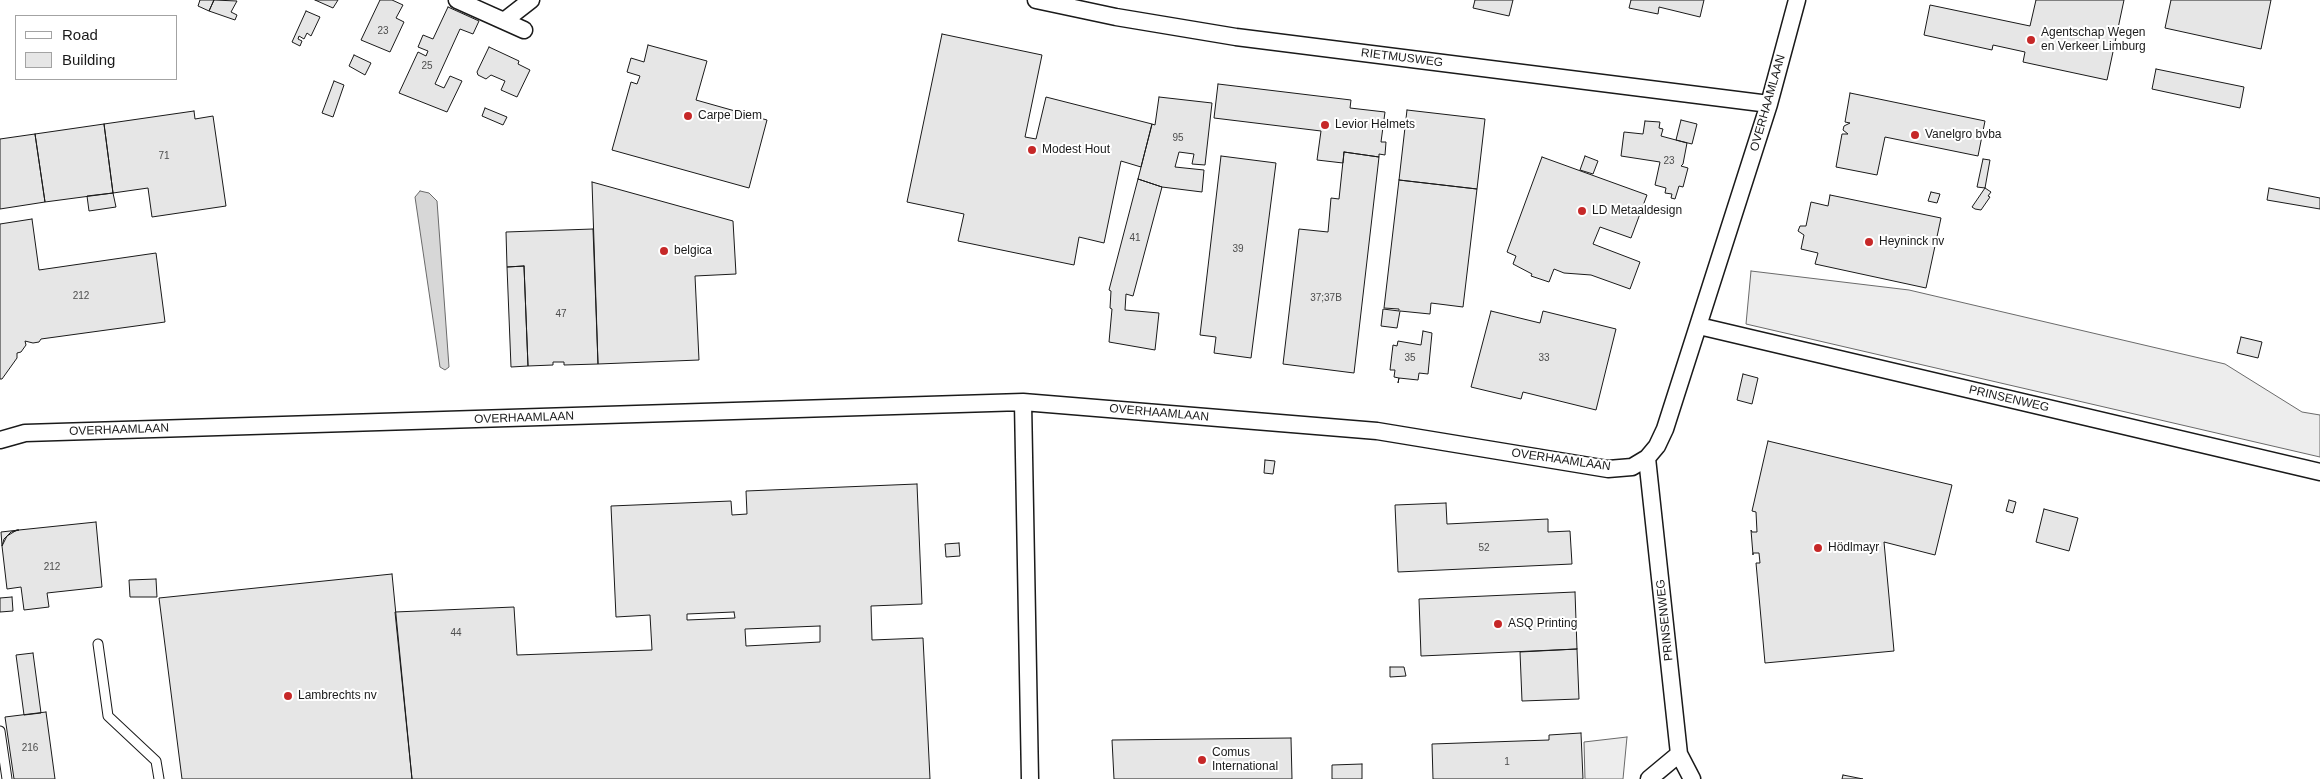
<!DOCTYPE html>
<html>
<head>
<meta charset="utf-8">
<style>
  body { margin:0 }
  #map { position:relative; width:2320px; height:779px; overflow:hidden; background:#fff; font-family:Helvetica,sans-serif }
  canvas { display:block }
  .legend { position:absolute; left:15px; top:15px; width:162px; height:65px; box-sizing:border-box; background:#fff; border:1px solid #a3a3a3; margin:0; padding:6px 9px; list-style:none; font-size:15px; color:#1a1a1a }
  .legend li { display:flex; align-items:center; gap:10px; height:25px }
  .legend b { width:25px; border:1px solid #a3a3a3 }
</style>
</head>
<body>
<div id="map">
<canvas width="2320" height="779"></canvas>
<ul class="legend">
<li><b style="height:6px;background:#fff"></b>Road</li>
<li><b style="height:14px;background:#e6e6e6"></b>Building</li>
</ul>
</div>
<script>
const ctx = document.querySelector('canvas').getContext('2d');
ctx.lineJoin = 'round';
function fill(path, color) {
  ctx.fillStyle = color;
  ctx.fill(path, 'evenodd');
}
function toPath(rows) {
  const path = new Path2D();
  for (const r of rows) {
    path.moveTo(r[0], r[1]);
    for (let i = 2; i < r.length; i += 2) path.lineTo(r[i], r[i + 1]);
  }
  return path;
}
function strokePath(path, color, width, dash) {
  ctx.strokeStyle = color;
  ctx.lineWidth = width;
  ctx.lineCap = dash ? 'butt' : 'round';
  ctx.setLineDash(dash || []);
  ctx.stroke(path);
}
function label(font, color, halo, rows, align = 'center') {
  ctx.font = font + ' Helvetica,sans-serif';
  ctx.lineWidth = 4;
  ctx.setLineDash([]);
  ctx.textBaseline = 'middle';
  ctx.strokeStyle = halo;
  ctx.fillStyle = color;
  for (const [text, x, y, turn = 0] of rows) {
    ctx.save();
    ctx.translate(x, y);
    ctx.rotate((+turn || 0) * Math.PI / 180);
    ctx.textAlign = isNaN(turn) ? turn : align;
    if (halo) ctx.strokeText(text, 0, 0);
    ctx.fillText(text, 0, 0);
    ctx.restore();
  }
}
const built = toPath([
  [1751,271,1909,290,2225,364,2302,412,2320,415,2320,457,1746,324,1751,271],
  [1627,737,1623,779,1585,779,1584,742,1627,737]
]);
const water = toPath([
  [420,191,429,193,437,201,449,367,445,370,440,367,415,197,420,191]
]);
const building = toPath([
  [200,0,214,0,209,11,198,6,200,0],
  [214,0,237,1,231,12,237,15,235,20,209,11,214,0],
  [315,0,338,0,333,8,315,0],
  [380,0,392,0,403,5,396,18,404,22,390,52,361,40,380,0],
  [1475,0,1513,0,1509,16,1473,8,1475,0],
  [1631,0,1704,0,1700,17,1659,7,1658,14,1629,8,1631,0],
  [2036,0,2124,0,2107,80,2023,62,2025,52,1993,45,1992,50,1924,35,1930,5,2030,26,2036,0],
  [2171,0,2271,0,2261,49,2165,28,2171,0],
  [448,7,479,21,473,34,460,29,435,84,444,88,450,76,462,81,447,112,399,93,418,52,426,56,428,51,418,47,423,35,433,39,448,7],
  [306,11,320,17,311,36,307,33,304,39,299,36,298,39,302,41,300,46,292,42,306,11],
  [942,34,1042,55,1025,137,1036,139,1046,97,1152,124,1141,167,1121,161,1104,243,1079,237,1074,265,958,241,964,214,907,202,942,34],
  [648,45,707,61,696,100,767,120,749,188,612,150,631,82,637,84,640,76,627,72,631,58,644,62,648,45],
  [489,47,519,61,518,64,530,70,517,97,501,90,505,81,491,75,486,79,478,75,477,72,489,47],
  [354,55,371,63,365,75,349,66,354,55],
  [2156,69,2244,87,2240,108,2152,89,2156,69],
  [334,81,344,85,333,117,322,113,334,81],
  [1218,84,1351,100,1350,108,1385,112,1381,142,1386,142,1385,155,1379,154,1379,157,1344,152,1343,163,1317,160,1321,131,1214,118,1218,84],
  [1850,93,1985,121,1978,156,1885,137,1877,175,1836,167,1842,134,1848,134,1843,130,1844,126,1850,123,1845,122,1850,93],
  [1159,97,1212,103,1205,165,1192,164,1194,154,1179,152,1175,167,1204,170,1202,192,1162,187,1138,179,1152,124,1155,125,1159,97],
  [485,108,507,117,503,125,482,116,485,108],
  [1407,110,1485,119,1477,189,1399,180,1407,110],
  [194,111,195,119,213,116,226,206,152,217,148,188,113,193,104,124,194,111],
  [1681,120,1697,124,1692,144,1676,140,1681,120],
  [1645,121,1660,122,1659,128,1663,129,1661,136,1687,143,1683,164,1681,166,1688,168,1683,187,1679,186,1675,199,1671,198,1672,194,1665,193,1666,188,1655,185,1660,162,1621,156,1624,132,1643,134,1645,121],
  [104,124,113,193,45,202,35,134,104,124],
  [35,134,45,202,0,209,0,139,35,134],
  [1344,152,1379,157,1354,373,1283,364,1299,229,1328,232,1331,198,1339,199,1344,152],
  [1221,156,1276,163,1251,358,1214,353,1216,337,1200,335,1221,156],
  [1585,156,1598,161,1593,174,1580,170,1585,156],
  [1542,157,1647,195,1631,238,1600,227,1593,244,1640,262,1630,289,1591,275,1564,273,1554,269,1549,282,1531,276,1532,274,1513,264,1516,256,1507,252,1542,157],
  [1983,159,1990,160,1985,188,1977,187,1983,159],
  [1138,179,1162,187,1133,296,1126,294,1125,310,1159,313,1155,350,1109,342,1112,309,1110,308,1111,291,1109,290,1138,179],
  [1399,180,1477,189,1463,307,1431,303,1430,314,1400,311,1397,328,1381,326,1383,309,1399,311,1399,309,1384,308,1399,180],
  [592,182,733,221,736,274,695,276,699,360,598,364,592,182],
  [1985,188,1991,192,1988,196,1990,197,1981,210,1975,209,1972,207,1985,188],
  [2269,188,2320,198,2320,209,2267,200,2269,188],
  [1931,192,1940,194,1937,203,1928,201,1931,192],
  [113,193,116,207,89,211,87,196,113,193],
  [1830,195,1941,218,1926,288,1815,264,1818,253,1801,249,1804,235,1798,231,1800,226,1806,226,1811,202,1828,206,1830,195],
  [32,219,39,270,156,253,165,322,41,339,39,342,33,343,25,341,26,345,21,352,17,353,17,358,2,379,0,379,0,224,32,219],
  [593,229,598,364,564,365,564,362,553,362,553,365,528,366,524,266,507,267,506,232,593,229],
  [524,266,528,366,511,367,507,267,524,266],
  [1491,311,1540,323,1543,311,1616,329,1596,410,1523,392,1521,399,1471,387,1491,311],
  [1423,331,1432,333,1428,374,1419,373,1418,380,1399,378,1398,383,1399,378,1394,377,1395,370,1390,370,1393,345,1397,346,1398,341,1421,345,1423,331],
  [2241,337,2262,342,2258,358,2237,353,2241,337],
  [1743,374,1758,378,1752,404,1737,400,1743,374],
  [1768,441,1952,485,1935,555,1884,542,1894,651,1765,663,1756,563,1760,563,1759,553,1753,553,1753,555,1751,530,1752,532,1757,532,1756,512,1752,511,1768,441],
  [1265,460,1275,461,1273,474,1264,473,1265,460],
  [917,484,922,604,871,606,872,640,923,638,930,779,412,779,395,612,514,607,517,655,652,650,650,615,616,617,611,506,731,501,732,515,747,514,746,491,917,484],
  [734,612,735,618,687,620,687,614,734,612],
  [820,626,820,642,746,646,745,629,820,626],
  [2009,500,2016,502,2013,513,2006,511,2009,500],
  [1446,503,1447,524,1548,519,1548,532,1570,531,1572,564,1398,572,1395,505,1446,503],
  [2044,509,2078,518,2069,551,2036,542,2044,509],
  [96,522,102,587,47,593,49,607,24,610,21,587,7,589,2,546,4,539,11,532,19,530,96,522],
  [17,530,7,536,2,546,1,532,19,530,17,530],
  [959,543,960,556,946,557,945,544,959,543],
  [392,574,412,779,182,779,159,598,392,574],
  [156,579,157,597,130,597,129,580,156,579],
  [1575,592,1577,649,1421,656,1419,599,1575,592],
  [12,597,13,611,0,612,0,598,12,597],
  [1577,649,1579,699,1522,701,1520,652,1577,649],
  [33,653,41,713,24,715,16,655,33,653],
  [1390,667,1404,667,1406,676,1390,677,1390,667],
  [46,712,55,779,14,779,5,717,46,712],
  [1581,733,1583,779,1433,779,1432,744,1549,740,1549,735,1581,733],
  [1291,738,1292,779,1114,779,1112,740,1291,738],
  [1362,764,1362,779,1332,779,1332,765,1362,764],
  [1843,775,1863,779,1842,779,1843,775]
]);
const lane = toPath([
  [98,644,108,716,156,761,159,779],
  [0,731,7,779]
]);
const street = toPath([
  [457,0,524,30],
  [1036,0,1116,17,1236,37,1769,104],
  [504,21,531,0],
  [1699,326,2320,472],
  [1023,402,1030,779],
  [0,440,25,433,1023,402,1377,431,1608,469,1632,467,1647,458,1657,446,1665,429,1769,104,1797,0],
  [1647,458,1679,754,1692,779],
  [1649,779,1679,754]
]);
const markers = [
  [2031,40,5,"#c62828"],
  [688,116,5,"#c62828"],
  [1325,125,5,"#c62828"],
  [1915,135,5,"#c62828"],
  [1032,150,5,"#c62828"],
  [1582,211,5,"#c62828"],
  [1869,242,5,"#c62828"],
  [664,251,5,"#c62828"],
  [1818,548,5,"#c62828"],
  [1498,624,5,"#c62828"],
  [288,696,5,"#c62828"],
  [1202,760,5,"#c62828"]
];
const numberNames = [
  ["23",383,31],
  ["25",427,66],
  ["95",1178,138],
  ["71",164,156],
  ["23",1669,161],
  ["41",1135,238],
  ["39",1238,249],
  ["212",81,296],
  ["37;37B",1326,298],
  ["47",561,314],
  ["35",1410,358],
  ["33",1544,358],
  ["52",1484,548],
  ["212",52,567],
  ["44",456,633],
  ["216",30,748],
  ["1",1507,762]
];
const poiNames = [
  ["Agentschap Wegen",2041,33],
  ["en Verkeer Limburg",2041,47],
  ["Carpe Diem",698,116],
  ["Levior Helmets",1335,125],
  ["Vanelgro bvba",1925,135],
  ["Modest Hout",1042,150],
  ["LD Metaaldesign",1592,211],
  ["Heyninck nv",1879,242],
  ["belgica",674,251],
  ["Hödlmayr",1828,548],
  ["ASQ Printing",1508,624],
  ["Lambrechts nv",298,696],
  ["Comus",1212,753],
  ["International",1212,767]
];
const streetNames = [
  ["RIETMUSWEG",1402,58,7],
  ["OVERHAAMLAAN",1768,103,-74],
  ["PRINSENWEG",2009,399,13],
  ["OVERHAAMLAAN",1159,413,5],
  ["OVERHAAMLAAN",524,418,-2],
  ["OVERHAAMLAAN",119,430,-2],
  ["OVERHAAMLAAN",1561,460,8],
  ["PRINSENWEG",1665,620,-96]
];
fill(built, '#ededed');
strokePath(built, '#6a6a6a', 1);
fill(water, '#d7d7d7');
strokePath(water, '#6a6a6a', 1);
fill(building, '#e6e6e6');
strokePath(building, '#1a1a1a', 1);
strokePath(lane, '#1a1a1a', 11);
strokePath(street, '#1a1a1a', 19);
strokePath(lane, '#fff', 9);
strokePath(street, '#fff', 16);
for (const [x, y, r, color] of markers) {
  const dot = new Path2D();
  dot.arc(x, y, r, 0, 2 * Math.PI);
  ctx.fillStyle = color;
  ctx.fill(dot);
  strokePath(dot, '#fff', 2);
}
label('10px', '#4d4d4d', null, numberNames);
label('12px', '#1a1a1a', '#fff', poiNames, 'left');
label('12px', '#1a1a1a', '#fff', streetNames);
</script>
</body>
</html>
